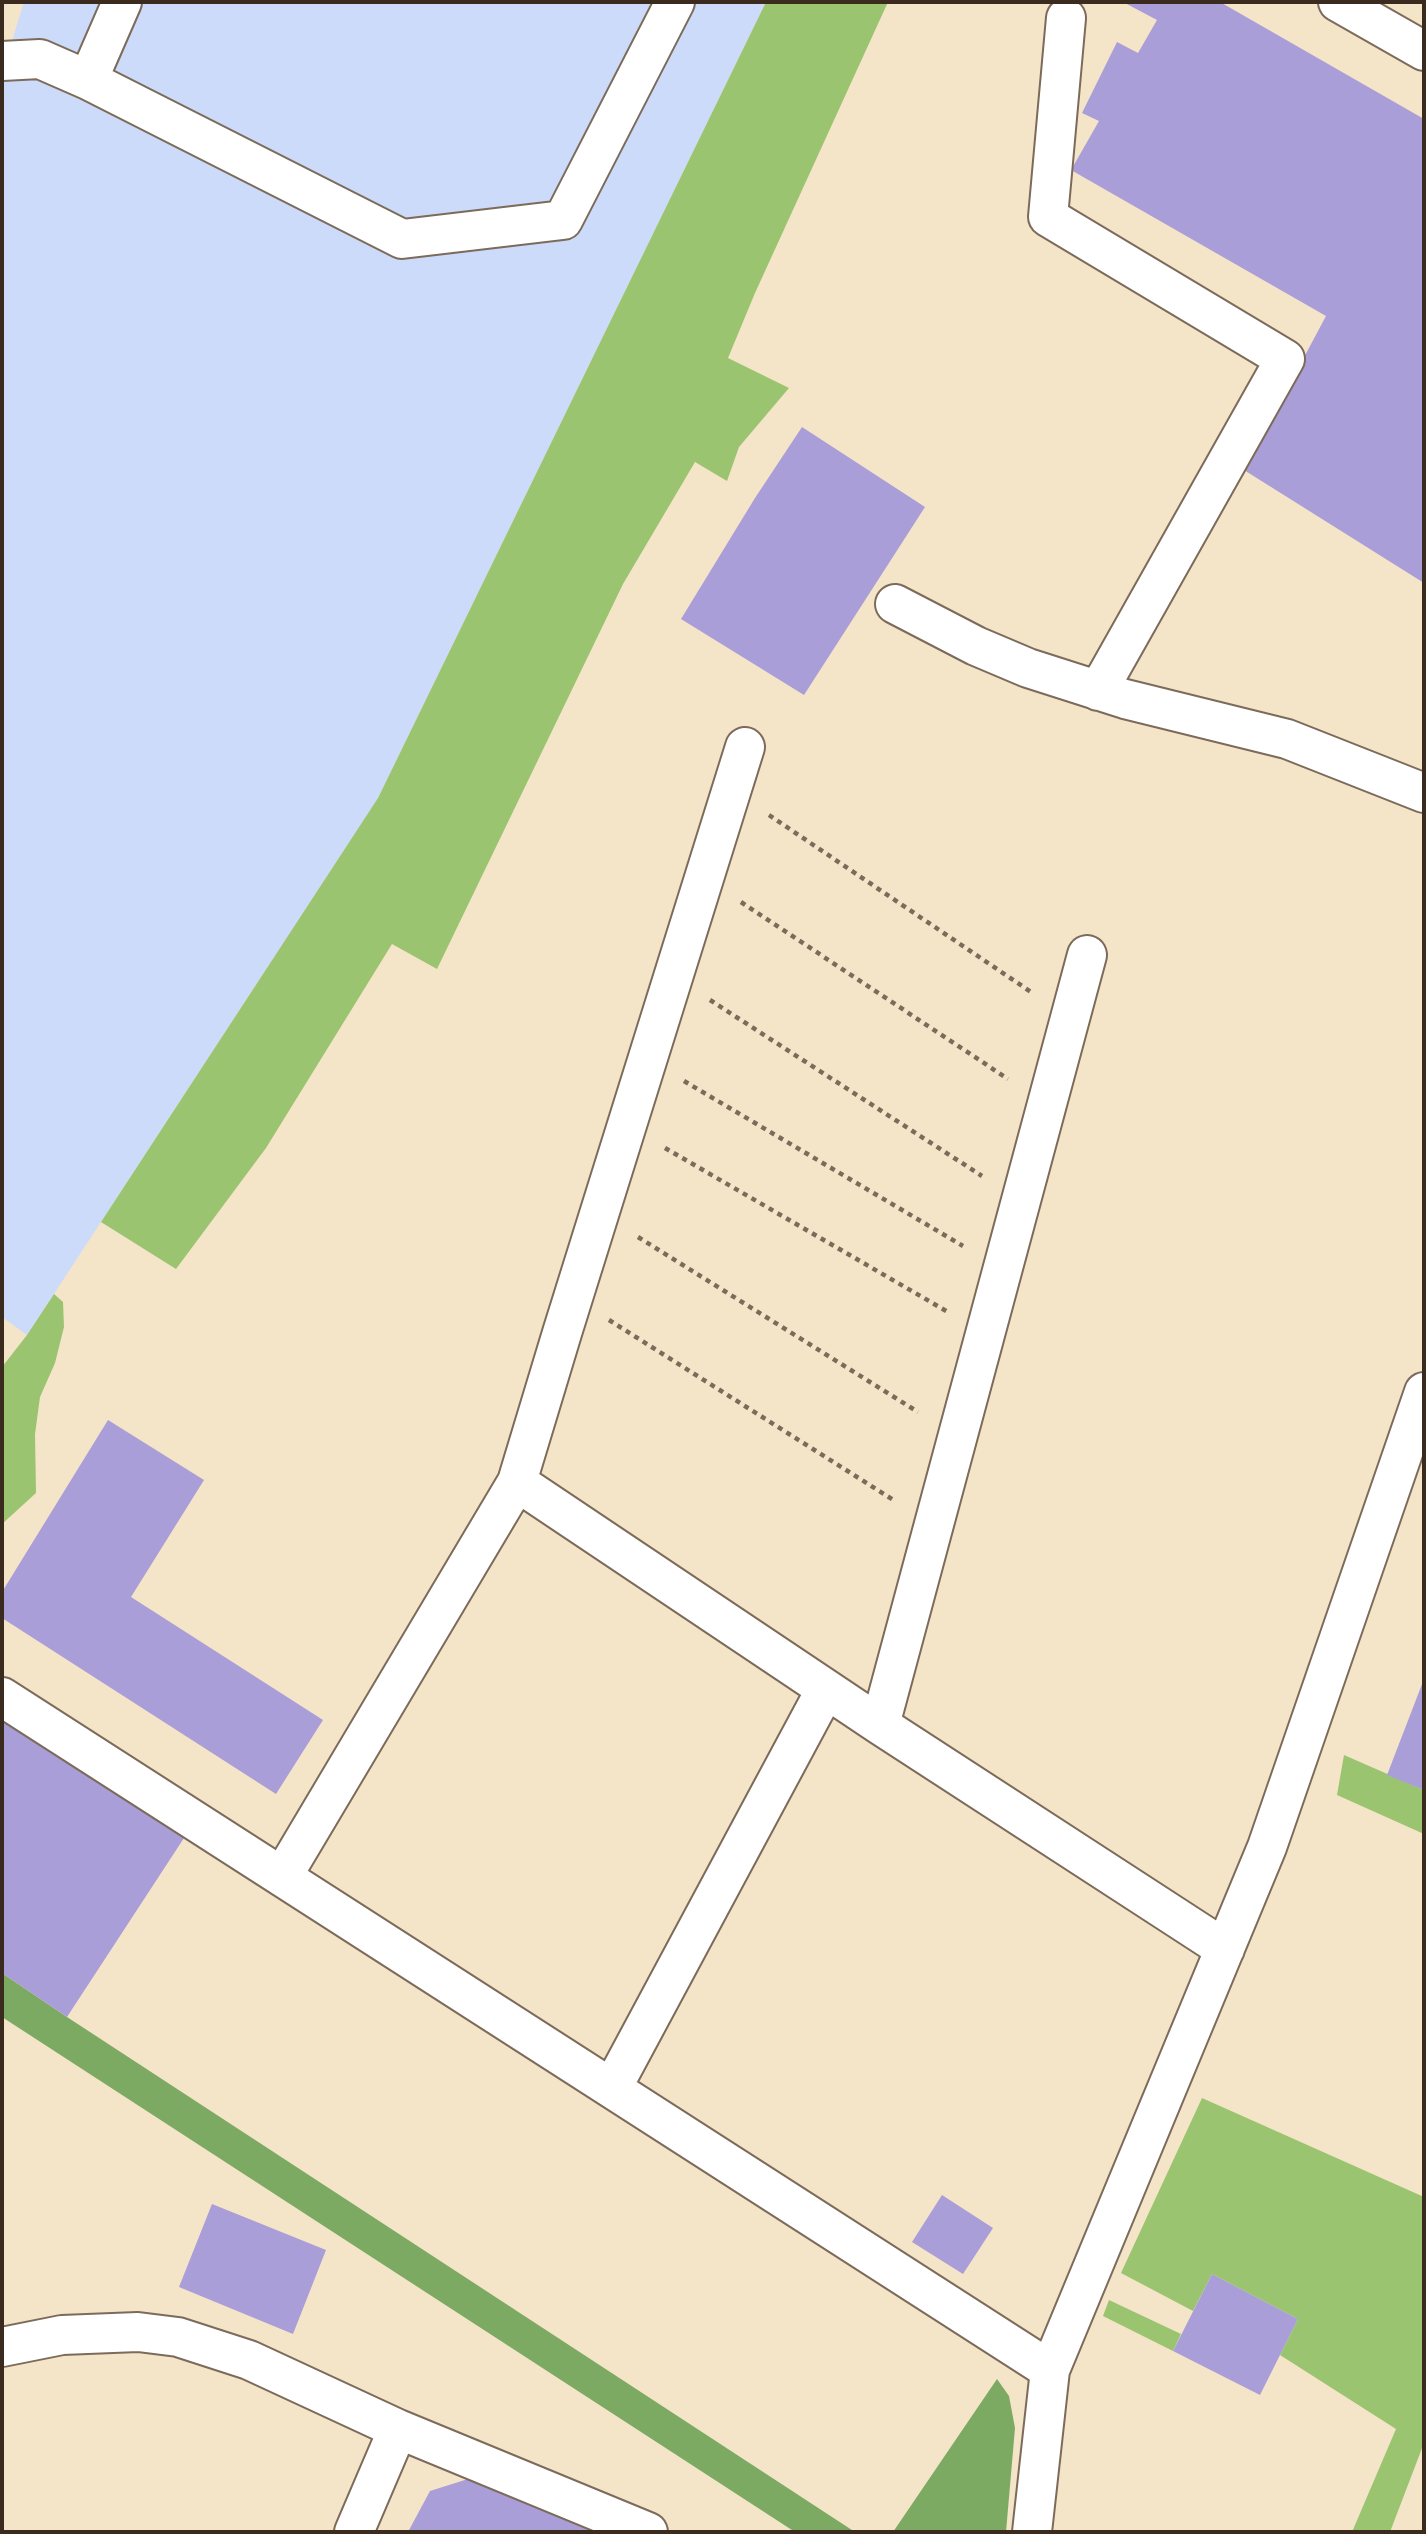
<!DOCTYPE html>
<html>
<head>
<meta charset="utf-8">
<style>
  body { margin:0 }
  #map { position:relative; width:1426px; height:2534px; overflow:hidden; background:#f4e4c8; font-family:Pangolin,sans-serif }
  canvas { display:block }
  .frame { position:absolute; inset:0; border:4px solid #3b2a1e; pointer-events:none }
</style>
</head>
<body>
<div id="map">
<canvas width="1426" height="2534"></canvas>
<div class="frame"></div>
</div>
<script>
const ctx = document.querySelector('canvas').getContext('2d');
ctx.lineJoin = 'round';
function fill(path, color) {
  ctx.fillStyle = color;
  ctx.fill(path, 'evenodd');
}
function toPath(rows) {
  const path = new Path2D();
  for (const r of rows) {
    path.moveTo(r[0], r[1]);
    for (let i = 2; i < r.length; i += 2) path.lineTo(r[i], r[i + 1]);
  }
  return path;
}
function strokePath(path, color, width, dash) {
  ctx.strokeStyle = color;
  ctx.lineWidth = width;
  ctx.lineCap = dash ? 'butt' : 'round';
  ctx.setLineDash(dash || []);
  ctx.stroke(path);
}
const built = toPath([
  [24,2,766,2,378,798,27,1335,2,1317,2,73]
]);
const green = toPath([
  [766,2,888,2,755,293,728,358,789,388,739,447,727,481,695,462,623,584,437,969,392,944,266,1148,176,1269,101,1222,378,798],
  [54,1294,63,1302,64,1327,55,1363,40,1397,35,1434,36,1493,2,1524,2,1367,27,1335],
  [1344,1755,1424,1790,1424,1834,1337,1795],
  [1202,2098,1424,2197,1424,2443,1390,2532,1352,2532,1396,2429,1280,2355,1298,2319,1212,2274,1193,2311,1121,2273],
  [1109,2300,1181,2334,1173,2351,1103,2316]
]);
const forest = toPath([
  [2,1973,67,2017,855,2532,795,2532,2,2017],
  [997,2379,1009,2396,1015,2428,1006,2532,893,2532]
]);
const building = toPath([
  [1123,2,1220,2,1424,119,1424,583,1244,470,1326,316,1071,170,1099,121,1082,113,1117,42,1138,53,1157,20],
  [802,427,925,507,804,695,681,619,755,498],
  [108,1420,204,1480,131,1597,323,1720,276,1794,2,1618,2,1592],
  [1424,1679,1424,1790,1387,1775],
  [2,1717,184,1838,67,2017,2,1973],
  [942,2195,993,2228,963,2274,912,2242],
  [212,2204,326,2250,293,2334,179,2287],
  [1212,2274,1298,2319,1260,2395,1173,2351],
  [468,2479,597,2532,408,2532,430,2491]
]);
const path = toPath([
  [769,815,1031,992],
  [741,902,1008,1079],
  [710,1000,982,1176],
  [684,1081,963,1246],
  [665,1148,948,1312],
  [638,1237,918,1412],
  [609,1320,895,1501]
]);
const minor = toPath([
  [1338,2,1424,51],
  [1066,18,1048,217,1285,359,1098,691],
  [2,61,40,59,88,80,402,239,563,220,675,2],
  [88,80,122,2],
  [895,604,976,646,1028,668,1125,699,1287,739,1424,793],
  [517,1482,880,1725,1225,1949],
  [2,1697,1050,2370,1032,2532],
  [880,1725,1087,955],
  [282,1877,517,1482,562,1333,745,747],
  [612,2088,826,1689],
  [2,2347,62,2335,138,2332,178,2337,249,2360,398,2429],
  [1050,2370,1267,1847,1424,1392],
  [354,2532,398,2429,648,2532]
]);
fill(built, '#cbdbf9');
fill(green, '#9bc470');
fill(forest, '#7caa62');
fill(building, '#aa9ed8');
strokePath(minor, '#7c6b5a', 42);
strokePath(path, '#7c6b5a', 4.5, [5, 5]);
strokePath(minor, '#fff', 38);
</script>
</body>
</html>
